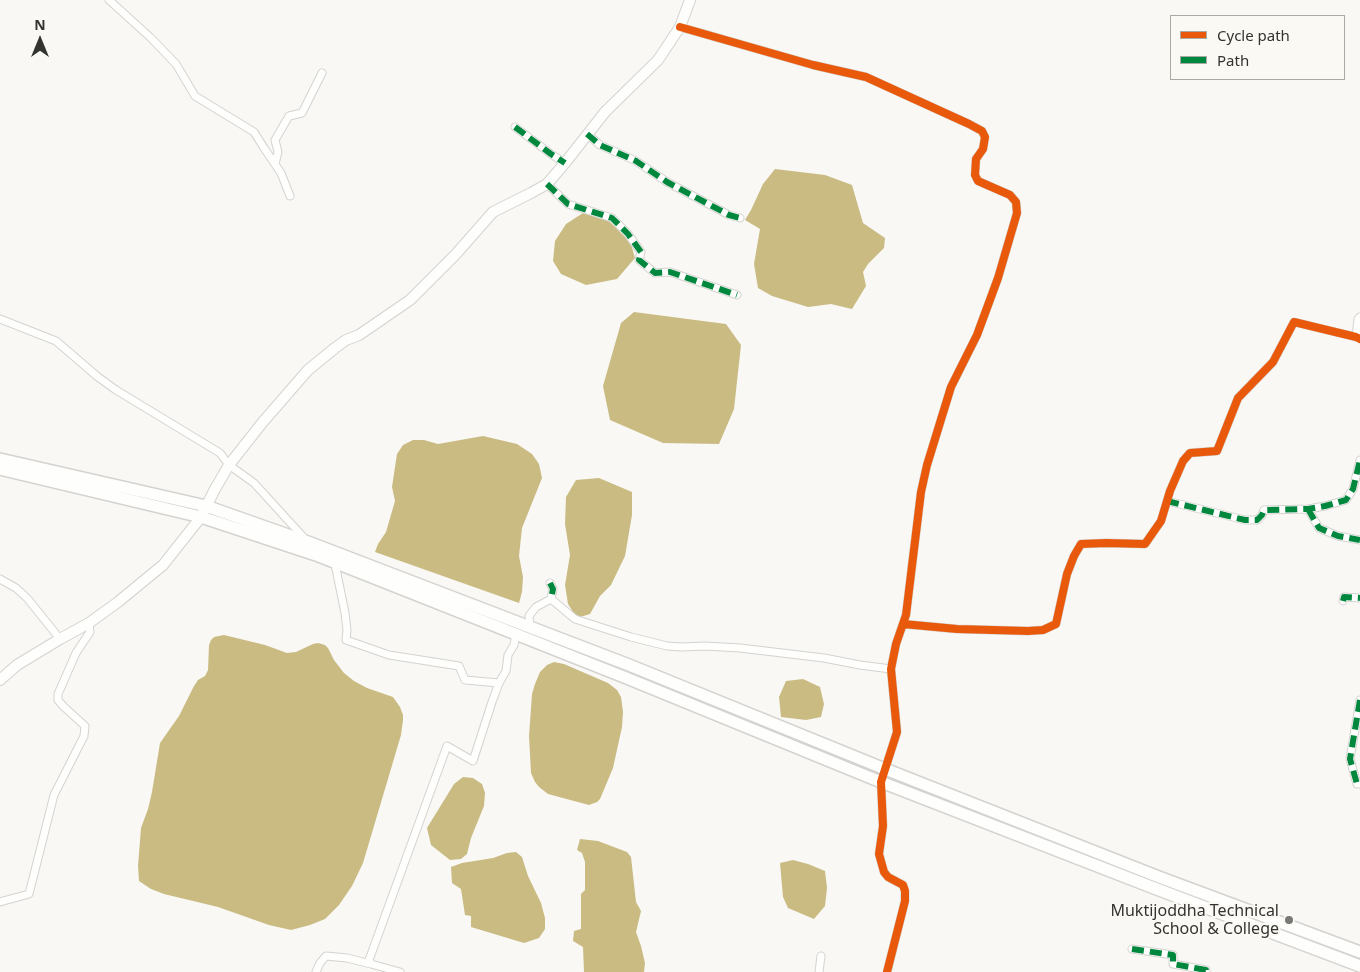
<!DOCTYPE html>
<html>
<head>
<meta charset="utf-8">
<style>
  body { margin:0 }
  #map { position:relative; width:1360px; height:972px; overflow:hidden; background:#f9f8f4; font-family:"Noto Sans",sans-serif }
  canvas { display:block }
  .legend { position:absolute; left:1170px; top:15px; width:175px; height:65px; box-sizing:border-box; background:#faf9f3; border:1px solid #aaaaa5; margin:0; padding:6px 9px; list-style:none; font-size:15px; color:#333331 }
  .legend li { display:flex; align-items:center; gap:10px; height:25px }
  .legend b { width:25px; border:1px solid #aaaaa5 }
  .north { position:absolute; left:15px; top:15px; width:50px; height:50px; -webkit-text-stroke:4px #faf9f3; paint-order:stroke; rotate:0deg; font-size:14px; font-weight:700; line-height:20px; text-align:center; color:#333331 }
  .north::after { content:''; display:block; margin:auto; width:18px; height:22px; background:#333331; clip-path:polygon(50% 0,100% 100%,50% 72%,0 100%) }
</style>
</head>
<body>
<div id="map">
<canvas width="1360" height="972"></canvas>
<ul class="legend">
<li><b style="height:6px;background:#e8590c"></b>Cycle path</li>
<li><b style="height:6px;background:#00873e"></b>Path</li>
</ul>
<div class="north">N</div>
</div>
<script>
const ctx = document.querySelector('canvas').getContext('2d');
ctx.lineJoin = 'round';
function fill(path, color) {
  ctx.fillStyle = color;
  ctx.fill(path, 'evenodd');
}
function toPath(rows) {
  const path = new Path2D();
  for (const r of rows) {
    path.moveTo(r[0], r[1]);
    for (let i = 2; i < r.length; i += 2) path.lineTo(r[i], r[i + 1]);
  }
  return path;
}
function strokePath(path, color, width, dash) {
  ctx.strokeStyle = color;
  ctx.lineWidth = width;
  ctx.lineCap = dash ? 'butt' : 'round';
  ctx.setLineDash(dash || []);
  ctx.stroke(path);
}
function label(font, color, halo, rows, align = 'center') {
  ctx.font = font + ' "Noto Sans",sans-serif';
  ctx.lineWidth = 4.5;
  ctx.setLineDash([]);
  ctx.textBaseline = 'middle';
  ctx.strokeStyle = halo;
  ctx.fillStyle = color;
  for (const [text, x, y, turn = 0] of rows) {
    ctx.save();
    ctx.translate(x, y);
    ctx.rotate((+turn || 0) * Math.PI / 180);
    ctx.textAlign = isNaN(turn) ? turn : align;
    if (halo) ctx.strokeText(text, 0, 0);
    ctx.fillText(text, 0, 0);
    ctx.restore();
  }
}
const water = toPath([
  [775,169,825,175,852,185,863,223,885,238,884,248,868,264,863,272,866,286,852,309,831,304,808,307,772,296,758,288,754,264,760,229,745,220,751,210,763,184],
  [583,213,604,217,621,231,631,244,635,258,617,279,586,285,561,274,553,261,555,241,566,224],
  [634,312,726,324,741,345,734,409,719,444,663,443,610,420,603,386,621,323],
  [483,436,517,444,532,454,539,464,542,478,522,528,519,556,523,577,522,592,519,603,375,552,378,544,386,532,395,501,392,487,397,454,403,445,413,440,424,440,438,444],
  [599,478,632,492,632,515,625,556,611,585,600,596,590,614,577,618,568,604,565,585,570,555,565,524,566,497,576,480],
  [224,635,265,645,287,653,296,652,313,644,318,643,325,645,328,648,334,660,344,673,354,681,367,688,393,697,400,707,403,715,403,720,401,735,363,863,352,886,339,905,325,919,310,925,291,930,269,925,218,907,164,894,151,889,139,881,138,866,141,828,148,809,152,792,160,743,179,716,194,686,198,680,205,676,208,670,209,645,211,640,214,637],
  [554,662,564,664,608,683,617,690,621,697,623,712,622,727,613,768,600,799,597,802,589,805,548,794,539,787,535,782,531,773,529,736,532,694,535,684,540,672,547,665],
  [803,679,820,687,824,704,821,717,806,720,781,717,779,697,786,681],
  [463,777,473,778,482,784,485,793,484,806,471,838,467,854,461,859,450,860,431,845,427,828,454,784],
  [580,839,598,841,627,852,631,857,636,902,641,911,636,932,641,946,645,963,644,972,584,972,583,947,573,941,574,931,581,929,581,894,585,890,585,862,582,853,577,850],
  [516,852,522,857,528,876,541,903,545,918,545,929,539,938,524,943,471,927,471,916,465,915,461,889,452,883,451,867,462,863,493,858,507,853],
  [793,860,808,864,825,871,827,888,825,906,814,919,788,908,783,897,780,863]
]);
const street = toPath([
  [109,0,151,38,176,64,195,96,254,132,264,148,281,173,290,196],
  [680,27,813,65,866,77,969,124,982,131,985,137,983,149,976,159,975,175,978,181,1010,195,1016,202,1017,213,998,278,977,335,951,387,927,465,921,492,906,615,896,644,891,669,897,732,881,782,883,826,879,854,884,872,888,877,903,885,905,891,905,901,887,972],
  [515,127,551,154,565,163],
  [587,134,600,145,636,161,667,182,729,215,740,218],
  [275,164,278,152,275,140,289,116,302,113,322,73],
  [547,184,568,204,612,218,628,234,641,252,639,260,655,273,670,272,737,295],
  [0,319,56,341,98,377,116,390,220,453,229,465,254,483,306,540],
  [1356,337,1358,319,1360,317],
  [1167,501,1245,520,1257,520,1262,515,1264,510,1308,509,1325,506,1346,500,1353,489,1360,460],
  [1308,509,1319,528,1338,536,1360,540],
  [334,559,345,613,347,630,346,640,389,655,459,666,465,680,499,683,506,671,508,655,514,645,516,634],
  [0,579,16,588,27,598,60,639],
  [550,583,553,589,551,599],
  [1343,601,1344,597,1360,598],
  [903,624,957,629,1028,631,1043,630,1056,624,1067,574,1074,556,1081,544,1106,543,1145,544,1161,521,1170,491,1183,461,1190,453,1217,451,1238,398,1273,362,1294,322,1356,337,1360,339],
  [530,627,529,616,536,607,551,599,575,619,631,637,667,646,682,647,705,646,740,648,824,658,860,665,891,669],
  [1360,700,1350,759,1357,784,1360,784],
  [0,902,29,894,54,795,84,736,85,726,63,706,58,700,58,694,76,653,90,632,89,623],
  [1132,949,1173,955,1173,964,1206,970,1206,972],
  [316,972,320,963,326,956,347,958,371,964],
  [400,972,371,964,369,960,447,746,473,761,492,702,499,683],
  [819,972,821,956]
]);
const secondary = toPath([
  [0,680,17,665,60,639,89,623,118,602,163,565,201,517,215,489,229,465,262,423,308,370,335,348,346,340,359,335,410,300,456,254,493,212,531,193,547,184,565,163,605,112,658,60,680,27,690,0]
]);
const primary = toPath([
  [0,459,206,506,308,542,629,665,885,769,1159,877,1360,952],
  [0,469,201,517,316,555,624,677,881,782,1154,888,1360,966]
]);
const quiet = toPath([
  [515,127,551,154,565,163],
  [587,134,600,145,636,161,667,182,729,215,740,218],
  [547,184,568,204,612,218,628,234,641,252,639,260,655,273,670,272,737,295],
  [1167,501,1245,520,1257,520,1262,515,1264,510,1308,509,1325,506,1346,500,1353,489,1360,460],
  [1308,509,1319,528,1338,536,1360,540],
  [550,583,553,589,551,599],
  [1343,601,1344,597,1360,598],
  [1360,700,1350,759,1357,784,1360,784],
  [1132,949,1173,955,1173,964,1206,970,1206,972]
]);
const cycleway = toPath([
  [680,27,813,65,866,77,969,124,982,131,985,137,983,149,976,159,975,175,978,181,1010,195,1016,202,1017,213,998,278,977,335,951,387,927,465,921,492,906,615,896,644,891,669,897,732,881,782,883,826,879,854,884,872,888,877,903,885,905,891,905,901,887,972],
  [903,624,957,629,1028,631,1043,630,1056,624,1067,574,1074,556,1081,544,1106,543,1145,544,1161,521,1170,491,1183,461,1190,453,1217,451,1238,398,1273,362,1294,322,1356,337,1360,339]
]);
const markers = [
  [1289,920,5,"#787875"]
];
const poiNames = [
  ["Muktijoddha Technical",1279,911],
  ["School & College",1279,929]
];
fill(water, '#cabb83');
strokePath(street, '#d4d3d0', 9);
strokePath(secondary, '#d4d3d0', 12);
strokePath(primary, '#d4d3d0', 14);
strokePath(street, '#fefefd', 7);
strokePath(secondary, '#fefefd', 10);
strokePath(primary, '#fefefd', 11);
strokePath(quiet, '#00873e', 6, [12, 6]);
strokePath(cycleway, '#e8590c', 8);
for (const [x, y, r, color] of markers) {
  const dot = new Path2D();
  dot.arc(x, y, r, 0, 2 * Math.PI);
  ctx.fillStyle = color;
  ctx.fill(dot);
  strokePath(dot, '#faf9f3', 2);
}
label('16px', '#333331', '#faf9f3', poiNames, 'right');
</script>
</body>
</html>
